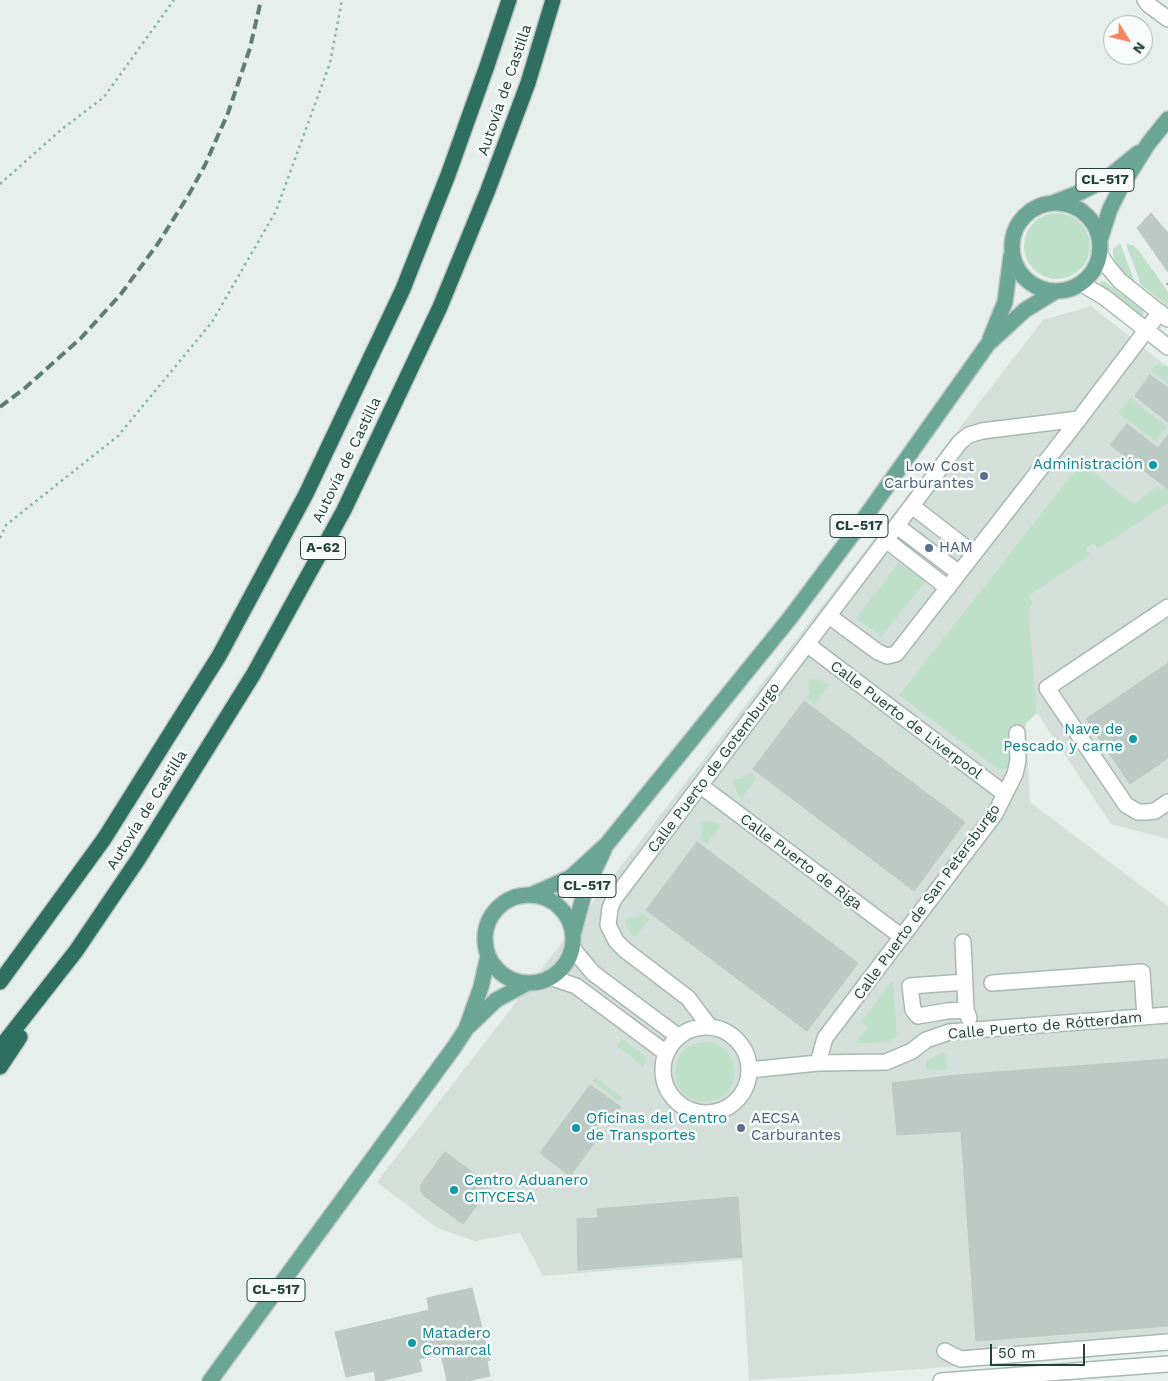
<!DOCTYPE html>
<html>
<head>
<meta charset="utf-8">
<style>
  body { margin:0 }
  #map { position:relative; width:1168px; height:1381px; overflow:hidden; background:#e6efeb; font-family:"Work Sans",sans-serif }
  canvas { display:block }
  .north { position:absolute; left:1103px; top:15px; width:50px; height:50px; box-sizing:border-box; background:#f7fbf9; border:1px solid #a3b1ad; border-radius:50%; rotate:126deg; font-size:14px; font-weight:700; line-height:20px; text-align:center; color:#24423a }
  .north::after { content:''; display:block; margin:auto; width:18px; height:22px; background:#f4845f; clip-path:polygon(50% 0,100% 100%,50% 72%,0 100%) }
  .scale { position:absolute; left:990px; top:1344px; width:95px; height:22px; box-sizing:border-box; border:2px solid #24423a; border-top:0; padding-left:6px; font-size:15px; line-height:18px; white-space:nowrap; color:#24423a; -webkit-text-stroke:4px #f7fbf9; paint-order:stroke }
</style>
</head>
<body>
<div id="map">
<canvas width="1168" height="1381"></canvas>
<div class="north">N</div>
<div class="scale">50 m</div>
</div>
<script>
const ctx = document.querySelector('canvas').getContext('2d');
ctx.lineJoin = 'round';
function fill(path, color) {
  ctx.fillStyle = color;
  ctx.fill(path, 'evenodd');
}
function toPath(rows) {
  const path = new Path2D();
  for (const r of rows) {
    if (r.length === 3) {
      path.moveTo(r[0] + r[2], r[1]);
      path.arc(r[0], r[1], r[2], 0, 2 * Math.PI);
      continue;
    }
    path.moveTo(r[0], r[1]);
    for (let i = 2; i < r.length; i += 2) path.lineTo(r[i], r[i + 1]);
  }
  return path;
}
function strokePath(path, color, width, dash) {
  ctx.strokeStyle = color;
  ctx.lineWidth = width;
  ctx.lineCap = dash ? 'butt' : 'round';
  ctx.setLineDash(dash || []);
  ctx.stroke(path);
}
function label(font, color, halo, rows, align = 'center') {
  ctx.font = font + ' "Work Sans",sans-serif';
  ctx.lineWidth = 5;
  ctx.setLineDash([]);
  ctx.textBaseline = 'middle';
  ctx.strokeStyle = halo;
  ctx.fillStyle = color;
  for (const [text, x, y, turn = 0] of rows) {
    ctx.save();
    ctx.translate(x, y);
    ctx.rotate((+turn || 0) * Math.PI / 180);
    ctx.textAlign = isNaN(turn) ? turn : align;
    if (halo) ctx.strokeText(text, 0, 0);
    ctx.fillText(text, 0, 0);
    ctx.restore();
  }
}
const built = toPath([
  [1091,306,1168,367,1168,839,1111,824,1037,713,1026,723,1030,802,1168,906,1168,1350,907,1370,749,1380,742,1260,543,1276,520,1233,475,1241,437,1228,377,1182,1043,320]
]);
const green = toPath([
  [1057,246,33],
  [1120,243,1136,285,1122,273,1116,263,1113,255,1113,250,1115,247],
  [1126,244,1133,245,1140,252,1168,292,1168,306,1141,285],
  [1104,281,1143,310,1144,315,1139,316,1100,286,1100,282],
  [1155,366,1166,366,1168,367,1168,384,1151,371],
  [1130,398,1167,427,1155,441,1118,413],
  [1081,463,1134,504,1158,486,1161,490,1168,485,1168,503,1098,549,1094,543,1085,548,1090,555,1028,596,1033,603,1030,608,1029,616,1037,713,1026,723,1009,735,1011,759,1008,767,1005,769,998,769,899,695],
  [899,562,925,582,881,637,856,618],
  [816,679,821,680,829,685,814,704,806,698,809,693,808,680],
  [749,773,757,778,742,798,737,793,733,779,740,779,745,777],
  [707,821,714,822,721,826,707,844,700,839,702,829,700,822],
  [642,913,650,919,635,937,631,934,626,925,626,919,639,916],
  [893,980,897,1035,895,1038,889,1041,862,1044,856,1042,868,1027,861,1022],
  [622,1039,644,1055,646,1059,644,1067,617,1046],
  [705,1072,30],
  [943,1052,946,1055,947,1069,926,1071,926,1061],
  [595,1077,623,1098,620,1102,592,1081]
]);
const building = toPath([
  [1151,213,1168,233,1168,272,1137,228,1151,213],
  [1150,375,1168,388,1168,422,1135,396,1150,375],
  [1127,424,1158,448,1168,435,1168,489,1110,445,1127,424],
  [1168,663,1168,758,1130,784,1086,719,1168,663],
  [804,701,965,822,914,891,753,769,804,701],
  [697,842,858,963,807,1031,646,910,697,842],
  [1168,1059,1168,1326,976,1341,961,1131,897,1135,892,1083,957,1075,1168,1059],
  [590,1085,621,1107,610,1123,602,1117,590,1133,598,1138,570,1176,540,1153,590,1085],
  [445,1152,491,1186,463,1224,423,1195,421,1191,421,1184,445,1152],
  [738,1197,742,1257,578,1270,577,1219,598,1218,597,1209,738,1197],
  [472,1288,490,1360,487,1361,490,1376,467,1381,447,1381,441,1354,419,1359,422,1371,381,1381,376,1381,374,1371,346,1377,335,1332,429,1310,427,1298,472,1288]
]);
const path = toPath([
  [0,184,62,129,104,97,174,0],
  [1167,283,1168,285],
  [0,538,6,525,118,436,212,322,276,211,330,63,342,0]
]);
const minor = toPath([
  [1145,0,1149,5,1168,19],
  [1100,255,1109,268,1120,281,1168,319],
  [1082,284,1104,297,1168,347],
  [912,506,974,554],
  [897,526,959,573],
  [886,540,948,588],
  [1168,607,1047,688,1126,805,1138,812,1147,812,1155,811,1168,802],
  [829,616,878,652,887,656,896,654,1079,419,1160,312],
  [808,645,1005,794],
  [701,786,902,937],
  [963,942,966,1010,969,1018],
  [573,949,593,973,679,1037],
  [552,978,576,986,666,1053],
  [965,982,910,986,913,1010,918,1016,947,1011,966,1010],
  [992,983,1142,972,1145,1017],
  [706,1070,43],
  [710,1027,688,998,625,950,616,941,608,925,610,908,614,899,960,442,969,435,982,431,1079,419],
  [818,1063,825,1038,995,814,1015,774,1018,760,1017,733],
  [749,1070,818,1063,886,1062,912,1051,926,1040,949,1032,1168,1015],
  [945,1351,954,1356,961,1359,1168,1342],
  [941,1381,1168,1364]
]);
const major = toPath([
  [1055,202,1081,192,1105,180,1138,153],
  [1056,247,44],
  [1100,240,1110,209,1121,187,1148,144,1168,119],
  [990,339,1005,302,1011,256],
  [533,894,571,877,607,844,790,618,858,527,988,344,1025,310,1056,291],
  [529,939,44],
  [574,931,585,890,604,850],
  [469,1026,496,1000,526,984],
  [210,1381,455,1046,466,1029,481,987,488,956]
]);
const highway = toPath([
  [0,982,104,839,219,656,306,494,403,289,448,175,487,66,509,0],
  [0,1048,76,951,139,858,253,675,344,510,440,307,488,190,528,83,553,0],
  [0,1067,20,1037]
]);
const rail = toPath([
  [0,407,25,388,81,338,121,294,159,242,188,196,205,165,228,113,250,48,261,0]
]);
const markers = [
  [1153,465,5,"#0f9aa8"],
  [984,476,5,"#5c6f8a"],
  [929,548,5,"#5c6f8a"],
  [1133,739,5,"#0f9aa8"],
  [576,1128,5,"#0f9aa8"],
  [741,1128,5,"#5c6f8a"],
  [454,1190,5,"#0f9aa8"],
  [412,1343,5,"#0f9aa8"]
];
const shields = [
  [1105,180,58],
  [859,526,58],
  [323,548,45],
  [587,886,58],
  [276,1290,58]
];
const shieldNames = [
  ["CL-517",1105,180],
  ["CL-517",859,526],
  ["A-62",323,548],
  ["CL-517",587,886],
  ["CL-517",276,1290]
];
const streetNames = [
  ["Autovía de Castilla",505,90,-71],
  ["Autovía de Castilla",347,460,-64],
  ["Calle Puerto de Liverpool",906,720,37],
  ["Calle Puerto de Gotemburgo",714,768,-53],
  ["Autovía de Castilla",147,810,-58],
  ["Calle Puerto de Riga",801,862,37],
  ["Calle Puerto de San Petersburgo",927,902,-54],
  ["Calle Puerto de Rótterdam",1045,1026,-5]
];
const cultureNames = [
  ["Administración",1143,465,"right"],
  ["Nave de",1123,730,"right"],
  ["Pescado y carne",1123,747,"right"],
  ["Oficinas del Centro",586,1119],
  ["de Transportes",586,1136],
  ["Centro Aduanero",464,1181],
  ["CITYCESA",464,1198],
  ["Matadero",422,1334],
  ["Comarcal",422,1351]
];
const serviceNames = [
  ["Low Cost",974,467,"right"],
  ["Carburantes",974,484,"right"],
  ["HAM",939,548],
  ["AECSA",751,1119],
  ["Carburantes",751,1136]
];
fill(built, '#d4dfda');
fill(green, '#bfe0c8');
fill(building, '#bbcac4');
strokePath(building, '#b8c9c2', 1);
strokePath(minor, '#a8b8b2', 18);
strokePath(major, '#c2cac8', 18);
strokePath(highway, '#c2cac8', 18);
strokePath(path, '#86b3a5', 2.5, [2.5, 4]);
strokePath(minor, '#fff', 15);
strokePath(major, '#6aa596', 15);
strokePath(highway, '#2f6f62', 15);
strokePath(rail, '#5f7d75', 4, [10, 5]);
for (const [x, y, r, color] of markers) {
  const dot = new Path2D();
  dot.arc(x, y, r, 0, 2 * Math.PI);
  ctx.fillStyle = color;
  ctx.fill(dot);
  strokePath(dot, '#f7fbf9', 2);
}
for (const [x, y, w] of shields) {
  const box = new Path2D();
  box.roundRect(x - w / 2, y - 11.5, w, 23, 4);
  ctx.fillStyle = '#f7fbf9';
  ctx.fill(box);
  strokePath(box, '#24423a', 1);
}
label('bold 14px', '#24423a', null, shieldNames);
label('15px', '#24423a', '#f7fbf9', streetNames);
label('15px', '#0d838f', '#f7fbf9', cultureNames, 'left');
label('15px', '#4e5e75', '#f7fbf9', serviceNames, 'left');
</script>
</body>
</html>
